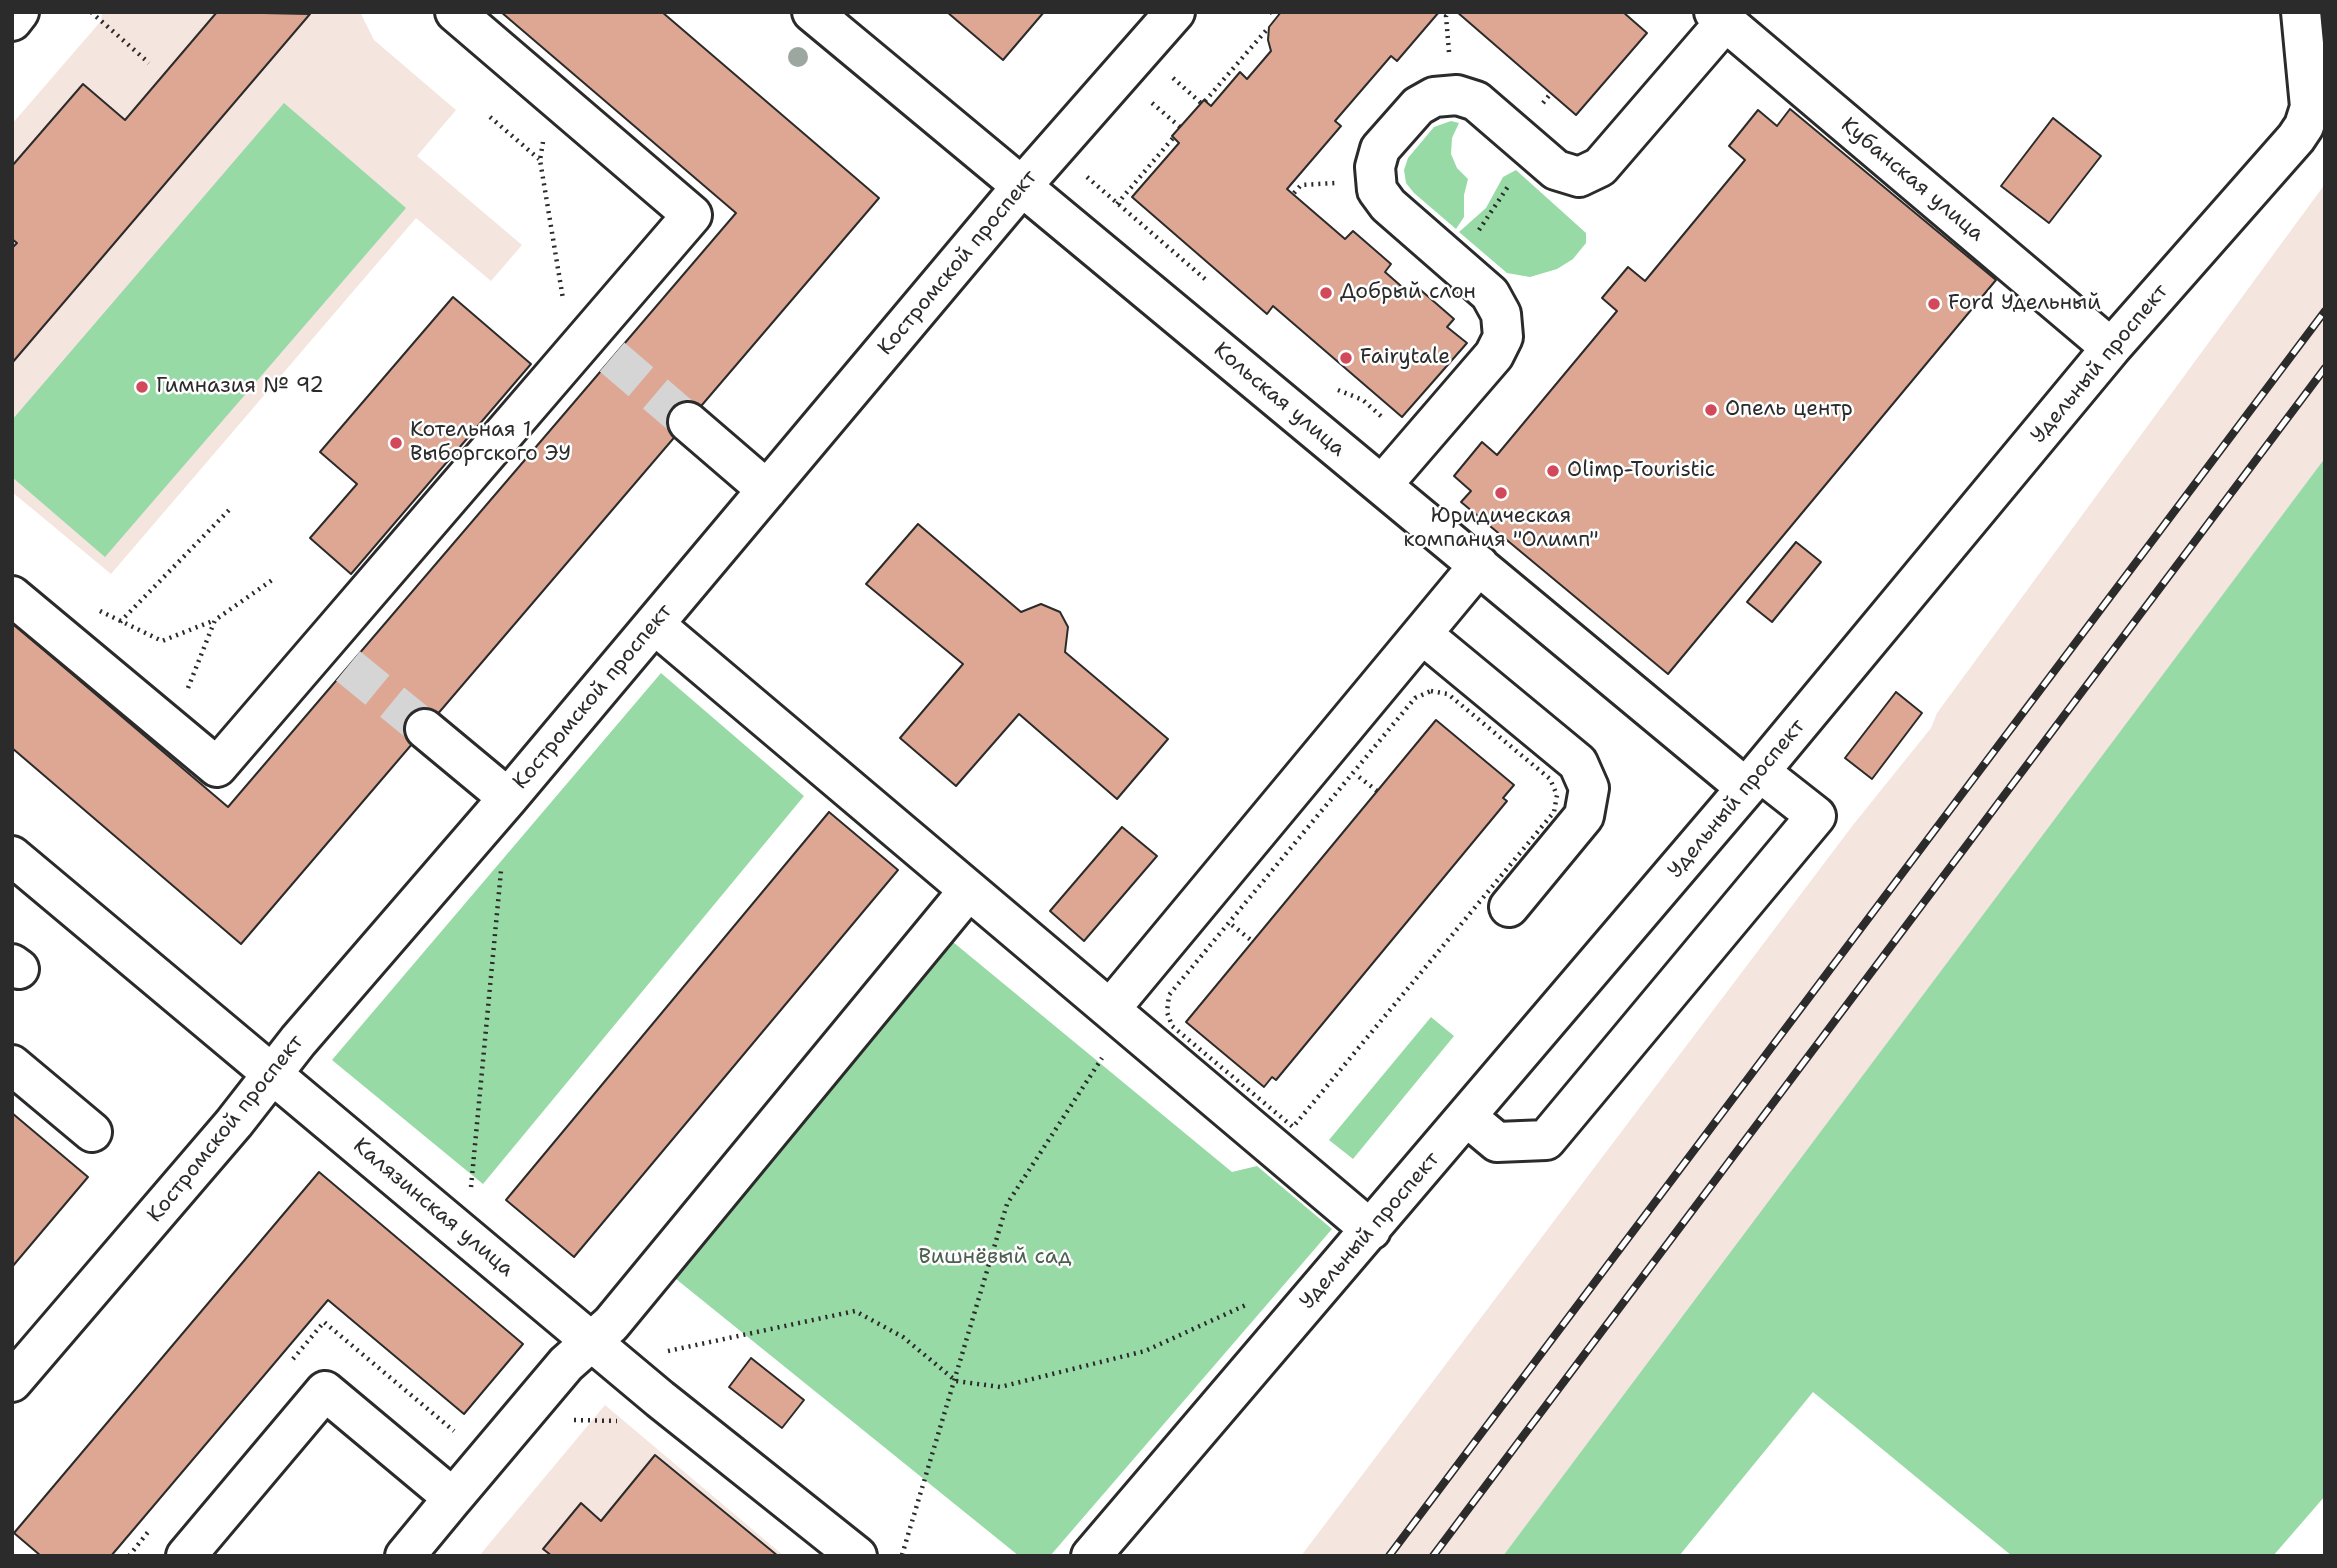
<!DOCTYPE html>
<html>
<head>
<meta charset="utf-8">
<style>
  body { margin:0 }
  #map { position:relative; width:2337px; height:1568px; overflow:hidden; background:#fff; font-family:"Shantell Sans",sans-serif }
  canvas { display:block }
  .frame { position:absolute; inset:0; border:14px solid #2b2b2b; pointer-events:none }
</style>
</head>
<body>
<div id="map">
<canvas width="2337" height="1568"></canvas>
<div class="frame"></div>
</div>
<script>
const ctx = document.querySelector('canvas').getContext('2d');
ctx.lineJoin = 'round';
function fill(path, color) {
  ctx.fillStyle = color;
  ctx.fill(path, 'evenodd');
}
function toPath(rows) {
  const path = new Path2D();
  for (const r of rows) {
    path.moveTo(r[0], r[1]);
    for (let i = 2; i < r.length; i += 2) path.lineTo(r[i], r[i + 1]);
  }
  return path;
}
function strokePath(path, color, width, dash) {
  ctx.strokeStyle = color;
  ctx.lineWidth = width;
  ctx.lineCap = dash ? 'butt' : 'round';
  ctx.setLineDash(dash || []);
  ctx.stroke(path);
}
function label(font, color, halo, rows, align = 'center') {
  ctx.font = font + ' "Shantell Sans",sans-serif';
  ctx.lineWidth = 5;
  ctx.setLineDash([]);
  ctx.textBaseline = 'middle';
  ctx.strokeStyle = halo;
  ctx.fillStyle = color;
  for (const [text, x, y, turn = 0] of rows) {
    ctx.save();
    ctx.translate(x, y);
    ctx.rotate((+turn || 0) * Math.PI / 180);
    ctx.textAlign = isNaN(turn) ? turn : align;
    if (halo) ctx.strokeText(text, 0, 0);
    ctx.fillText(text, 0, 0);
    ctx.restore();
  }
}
const built = toPath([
  [102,12,360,12,374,40,456,110,417,156,522,245,491,281,416,218,111,574,12,492,12,124,101,21],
  [2325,184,2325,458,1775,1197,1503,1556,1301,1556,1853,825,1931,728,1937,713],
  [605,1405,784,1556,479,1556]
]);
const green = toPath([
  [284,103,406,208,105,557,12,477,12,420],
  [1451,121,1459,123,1452,138,1451,154,1457,168,1468,179,1464,195,1464,217,1456,229,1414,193,1406,183,1404,170,1408,158,1434,127],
  [1516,170,1586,233,1586,243,1573,259,1557,269,1530,277,1507,273,1459,232,1486,208,1503,177],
  [2325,458,2325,1496,2273,1556,2012,1556,1813,1392,1679,1556,1503,1556],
  [661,673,804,796,483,1184,332,1060],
  [953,942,1232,1172,1257,1166,1332,1229,1050,1556,1019,1556,676,1279],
  [1431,1017,1454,1036,1353,1159,1329,1140]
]);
const building = toPath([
  [217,12,310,14,12,363,12,248,17,243,12,239,12,166,83,84,125,120,217,12],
  [501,12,662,12,879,198,241,944,12,748,12,623,228,807,736,213,501,12],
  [947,12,1044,12,1003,60,947,12],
  [1281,12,1439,12,1397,61,1391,56,1335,121,1341,126,1287,189,1345,239,1353,231,1391,264,1385,272,1409,293,1416,286,1454,319,1447,327,1467,343,1402,417,1273,306,1267,314,1132,197,1179,143,1172,136,1204,100,1211,106,1240,72,1247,79,1271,51,1268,40,1269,27,1281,12],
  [1457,12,1623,12,1647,33,1576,115,1457,12],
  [1790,109,1996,280,1668,674,1461,502,1471,491,1454,476,1482,442,1497,455,1617,311,1602,298,1628,267,1645,281,1745,160,1729,146,1758,110,1777,126,1790,109],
  [2053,118,2101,156,2049,223,2001,186,2053,118],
  [453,297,531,364,351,574,310,538,357,484,320,452,453,297],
  [918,524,1021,612,1041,604,1060,612,1068,627,1065,652,1168,739,1117,799,1019,714,956,786,900,738,963,664,866,584,918,524],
  [1796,542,1821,562,1772,622,1747,602,1796,542],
  [1896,692,1922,713,1872,779,1845,758,1896,692],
  [1436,720,1514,785,1503,798,1507,801,1276,1080,1272,1077,1264,1087,1186,1022,1436,720],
  [829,812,898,870,574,1257,506,1200,829,812],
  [1122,827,1157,856,1084,941,1050,911,1122,827],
  [12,1113,88,1177,12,1267,12,1113],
  [319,1172,523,1344,464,1414,328,1300,111,1556,41,1556,14,1533,319,1172],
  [751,1358,804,1400,782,1428,729,1387,751,1358],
  [655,1455,778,1556,552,1556,543,1549,581,1503,601,1521,655,1455]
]);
const minorTunnel = toPath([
  [612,357,688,422],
  [348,666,425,729]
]);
const path = toPath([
  [91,12,149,63],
  [1271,12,1275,16],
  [1449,52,1446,16,1450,12],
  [1173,78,1201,103],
  [1205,101,1269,27],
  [1152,103,1180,127],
  [1543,103,1551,93],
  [490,117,539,159],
  [543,142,540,160,563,299],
  [1087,177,1205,279],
  [1294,193,1301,185,1335,183],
  [1117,204,1173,138],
  [1479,230,1509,185],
  [1338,390,1363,400,1383,418],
  [100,611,162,641,215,620],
  [120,622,232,507],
  [188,688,215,620,275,578],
  [1431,691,1448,694,1550,779,1557,795,1554,812,1293,1127,1172,1026,1167,1012,1169,995,1415,698,1431,691],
  [1359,777,1377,791],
  [1232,925,1252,941],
  [471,1187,501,871],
  [668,1351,855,1311,903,1337,956,1381,1000,1387,1145,1351,1248,1304],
  [293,1359,324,1322,454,1431],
  [574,1420,617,1421],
  [902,1555,1007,1204,1102,1058],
  [129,1556,148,1532]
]);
const minor = toPath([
  [812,12,1746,788],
  [1714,12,2111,348],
  [12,21,19,12],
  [688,422,767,490],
  [1382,485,1494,355,1503,337,1501,314,1490,294,1388,205,1377,190,1375,167,1380,149,1418,106,1434,97,1457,95,1476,101,1556,170,1579,177,1600,167,1725,22],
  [12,596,217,767,692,215,455,12],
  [654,624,1371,1230],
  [1422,634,1578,763,1589,788,1584,816,1509,907],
  [425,729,508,798],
  [12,856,660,1399,857,1556],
  [12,964,19,969],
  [1111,1008,1479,565],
  [12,1065,92,1132],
  [1467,1117,1497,1142,1546,1140,1816,816,1760,772],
  [12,1382,234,1123,298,1041,508,798,1022,186,1175,12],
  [186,1556,325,1391,453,1498,566,1364,611,1324,968,891],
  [405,1556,453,1498],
  [1091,1556,1746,788,2111,348,2296,138,2304,126,2310,107,2301,12]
]);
const rail = toPath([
  [1389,1556,2325,311],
  [1433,1556,2325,368]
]);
const trees = [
  [798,57]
];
const markers = [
  [1326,293,7,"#d1495b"],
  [1934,304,7,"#d1495b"],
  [1346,358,7,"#d1495b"],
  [142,387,7,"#d1495b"],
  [1711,410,7,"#d1495b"],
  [396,443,7,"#d1495b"],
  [1553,471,7,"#d1495b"],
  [1501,493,7,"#d1495b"]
];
const streetNames = [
  ["Кубанская улица",1912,180,40],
  ["Костромской проспект",958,263,-50],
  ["Удельный проспект",2100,364,-50],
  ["Кольская улица",1279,400,40],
  ["Костромской проспект",593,697,-50],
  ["Удельный проспект",1737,799,-50],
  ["Костромской проспект",226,1129,-51],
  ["Калязинская улица",433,1208,40],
  ["Удельный проспект",1370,1231,-49]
];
const poiNames = [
  ["Добрый слон",1340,293],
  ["Ford Удельный",1948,304],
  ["Fairytale",1360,358],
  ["Гимназия № 92",156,387],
  ["Опель центр",1725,410],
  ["Котельная 1",410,431],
  ["Выборгского ЭУ",410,455],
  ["Olimp-Touristic",1567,471],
  ["Юридическая",1501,517,"center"],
  ["компания \"Олимп\"",1501,541,"center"]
];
const parkNames = [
  ["Вишнёвый сад",995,1258]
];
fill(built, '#f5e5df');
fill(green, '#97daa6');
fill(building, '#dda793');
strokePath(building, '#2b2b2b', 2);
strokePath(minorTunnel, '#d5d5d5', 38, [38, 19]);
strokePath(minor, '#2b2b2b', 44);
strokePath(path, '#2b2b2b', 4.5, [2, 5]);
strokePath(minor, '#fff', 38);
strokePath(rail, '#2b2b2b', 8);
strokePath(rail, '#fff', 5, [16]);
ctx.fillStyle = '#9ca89f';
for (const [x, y] of trees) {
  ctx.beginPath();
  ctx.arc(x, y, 10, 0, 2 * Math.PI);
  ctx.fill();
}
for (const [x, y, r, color] of markers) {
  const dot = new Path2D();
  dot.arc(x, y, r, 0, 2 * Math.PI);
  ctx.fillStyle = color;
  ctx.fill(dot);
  strokePath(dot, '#fff', 2.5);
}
label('21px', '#2b2b2b', '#fff', streetNames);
label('21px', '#2b2b2b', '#fff', poiNames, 'left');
label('21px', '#4b6050', '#fff', parkNames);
</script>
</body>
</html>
